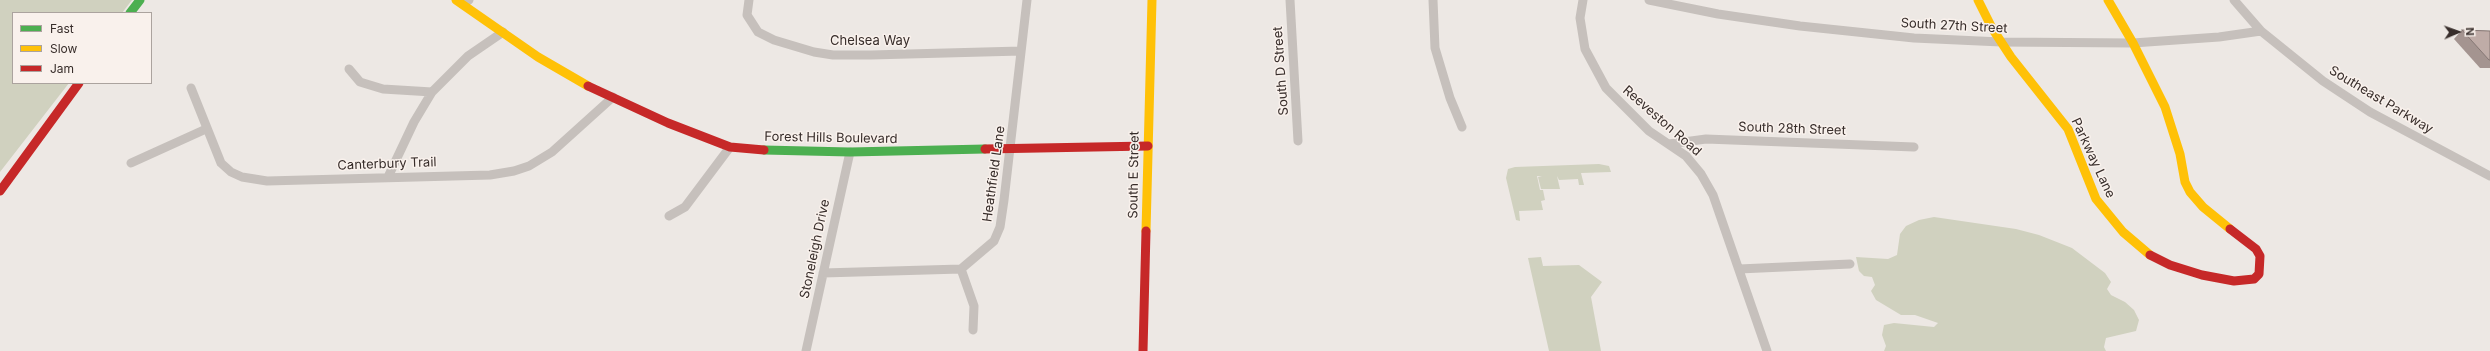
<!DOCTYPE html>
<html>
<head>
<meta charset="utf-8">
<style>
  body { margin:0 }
  #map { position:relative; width:2490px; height:351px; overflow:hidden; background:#ede8e4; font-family:Inter,sans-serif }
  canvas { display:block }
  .legend { position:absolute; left:12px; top:12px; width:140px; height:72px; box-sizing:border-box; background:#f9f1ec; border:1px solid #aba39e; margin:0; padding:5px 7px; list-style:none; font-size:12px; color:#372d2a }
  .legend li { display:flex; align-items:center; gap:8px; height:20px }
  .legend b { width:20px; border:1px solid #aba39e }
  .north { position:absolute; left:2438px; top:12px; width:40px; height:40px; -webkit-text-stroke:3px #f9f1ec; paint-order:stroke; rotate:88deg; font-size:11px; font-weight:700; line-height:16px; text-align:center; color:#372d2a }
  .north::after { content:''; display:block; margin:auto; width:14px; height:18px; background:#372d2a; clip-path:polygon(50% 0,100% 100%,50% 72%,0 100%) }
</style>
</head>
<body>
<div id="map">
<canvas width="2490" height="351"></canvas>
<ul class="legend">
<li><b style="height:5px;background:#4caf50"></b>Fast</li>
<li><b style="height:5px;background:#ffc107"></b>Slow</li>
<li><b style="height:5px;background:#c62828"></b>Jam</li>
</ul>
<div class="north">N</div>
</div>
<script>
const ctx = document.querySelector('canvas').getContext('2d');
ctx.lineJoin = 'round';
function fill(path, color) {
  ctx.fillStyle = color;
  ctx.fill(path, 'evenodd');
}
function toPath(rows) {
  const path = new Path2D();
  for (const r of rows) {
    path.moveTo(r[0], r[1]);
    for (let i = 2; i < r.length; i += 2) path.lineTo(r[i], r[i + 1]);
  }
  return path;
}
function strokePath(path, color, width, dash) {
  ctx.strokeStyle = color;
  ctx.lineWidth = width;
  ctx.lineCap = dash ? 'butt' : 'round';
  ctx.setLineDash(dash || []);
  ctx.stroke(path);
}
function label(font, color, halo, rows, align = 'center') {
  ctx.font = font + ' Inter,sans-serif';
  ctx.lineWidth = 3;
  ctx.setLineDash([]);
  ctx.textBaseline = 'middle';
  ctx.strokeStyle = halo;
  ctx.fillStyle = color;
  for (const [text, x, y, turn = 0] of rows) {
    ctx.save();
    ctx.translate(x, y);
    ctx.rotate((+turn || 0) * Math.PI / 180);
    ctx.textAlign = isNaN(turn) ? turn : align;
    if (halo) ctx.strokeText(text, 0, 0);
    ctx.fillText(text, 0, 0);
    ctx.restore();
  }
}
const green = toPath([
  [0,0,132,0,122,13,13,13,13,83,69,83,0,172],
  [1599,164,1609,166,1611,172,1581,173,1584,185,1579,185,1578,179,1559,180,1557,176,1560,189,1541,189,1538,177,1542,176,1537,176,1540,190,1543,190,1545,200,1541,201,1543,210,1519,211,1520,221,1516,220,1506,178,1508,169,1515,167],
  [1934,217,2016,229,2039,235,2072,248,2105,273,2111,282,2107,289,2111,295,2125,302,2134,310,2139,320,2136,331,2106,338,2104,347,2106,351,1884,351,1886,346,1882,335,1884,325,1894,323,1934,327,1938,323,1915,315,1901,315,1876,300,1871,291,1875,285,1872,277,1864,276,1859,271,1856,257,1888,259,1897,255,1900,234,1906,226,1919,220],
  [1541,257,1543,266,1579,265,1602,282,1591,297,1601,351,1549,351,1528,258]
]);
const street = toPath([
  [749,0,747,15,758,32,774,40,814,52,833,55,871,55,1021,51],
  [1290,0,1298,141],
  [1433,0,1435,48,1450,98,1462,127],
  [1583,0,1580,18,1585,49,1606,88,1649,131,1686,156,1701,174,1713,195,1767,351],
  [1649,0,1718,14,1800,26,1914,38,2001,42,2133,43,2219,37,2261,31],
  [2234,0,2261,31,2323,81,2370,112,2490,176],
  [462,4,469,0],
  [349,69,360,82,383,89,432,92],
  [191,88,221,163,231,172,242,177,267,181,490,175,514,171,529,166,552,152,613,97],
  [1669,144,1706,139,1914,147],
  [131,163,206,129],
  [388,177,414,122,432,92,468,56,503,32],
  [669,216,685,207,730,147],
  [961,269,974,306,973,330],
  [1739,269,1850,264],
  [823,273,961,269,994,241,1000,227,1004,200,1027,0],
  [806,351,850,152]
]);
const fast = toPath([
  [130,13,140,0],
  [764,150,850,152,985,149]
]);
const slow = toPath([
  [456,0,538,57,588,86],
  [1978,0,1992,28,2011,57,2068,129,2096,199,2123,232,2150,255],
  [2108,0,2133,43,2165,107,2180,154,2185,182,2190,192,2203,207,2230,229],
  [1146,231,1152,0]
]);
const jam = toPath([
  [588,86,668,123,730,147,764,150],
  [985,149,1148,146],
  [0,191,79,83],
  [2150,255,2170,265,2202,275,2234,281,2254,279,2259,274,2260,256,2256,249,2230,229],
  [1143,351,1146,231]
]);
const wall = toPath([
  [2462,30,2490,31,2490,68,2480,68,2454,39]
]);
const building = toPath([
  [2462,30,2490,31,2490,60,2489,60,2462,30]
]);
const streetNames = [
  ["South 27th Street",1954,26,3],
  ["Chelsea Way",870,41],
  ["South D Street",1281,71,-94],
  ["Southeast Parkway",2381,100,31],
  ["Reeveston Road",1662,121,41],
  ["South 28th Street",1792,129,2],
  ["Forest Hills Boulevard",831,138,1],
  ["Parkway Lane",2093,158,65],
  ["Canterbury Trail",387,164,-2],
  ["Heathfield Lane",994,174,-82],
  ["South E Street",1134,175,-89],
  ["Stoneleigh Drive",815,249,-78]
];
fill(green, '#d0d1bf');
strokePath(street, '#c6c0bc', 9);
strokePath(fast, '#4caf50', 9);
strokePath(slow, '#ffc107', 9);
strokePath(jam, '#c62828', 9);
fill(wall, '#a49490');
fill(building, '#bfaca7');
strokePath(building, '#867875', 1);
label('13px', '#372d2a', '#f9f1ec', streetNames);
</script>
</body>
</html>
